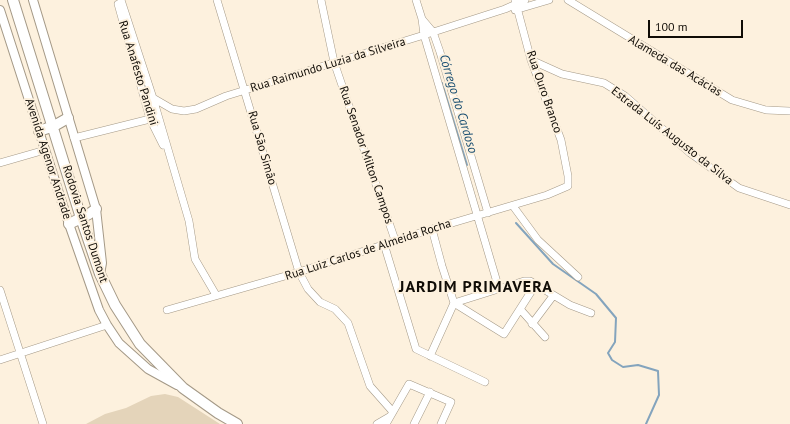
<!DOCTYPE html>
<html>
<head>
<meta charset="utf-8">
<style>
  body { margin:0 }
  #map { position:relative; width:790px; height:424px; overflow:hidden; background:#fdf1de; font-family:"PT Sans",sans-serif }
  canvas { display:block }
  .scale { position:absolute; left:648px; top:20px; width:95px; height:18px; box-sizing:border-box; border:2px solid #100c06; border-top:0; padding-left:5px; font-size:12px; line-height:14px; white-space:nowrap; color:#100c06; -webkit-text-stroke:3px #fdf1de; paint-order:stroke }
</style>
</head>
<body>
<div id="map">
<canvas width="790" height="424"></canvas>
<div class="scale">100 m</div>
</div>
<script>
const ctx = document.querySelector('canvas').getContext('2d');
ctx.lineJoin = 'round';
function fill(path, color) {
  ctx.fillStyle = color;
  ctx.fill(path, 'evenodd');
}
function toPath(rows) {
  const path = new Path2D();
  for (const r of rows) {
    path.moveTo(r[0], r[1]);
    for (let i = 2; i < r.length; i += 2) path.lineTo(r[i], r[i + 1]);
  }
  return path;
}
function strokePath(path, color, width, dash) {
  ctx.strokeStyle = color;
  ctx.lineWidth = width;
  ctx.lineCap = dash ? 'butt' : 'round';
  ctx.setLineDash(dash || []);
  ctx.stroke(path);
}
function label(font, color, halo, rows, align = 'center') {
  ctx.font = font + ' "PT Sans",sans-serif';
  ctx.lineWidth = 4;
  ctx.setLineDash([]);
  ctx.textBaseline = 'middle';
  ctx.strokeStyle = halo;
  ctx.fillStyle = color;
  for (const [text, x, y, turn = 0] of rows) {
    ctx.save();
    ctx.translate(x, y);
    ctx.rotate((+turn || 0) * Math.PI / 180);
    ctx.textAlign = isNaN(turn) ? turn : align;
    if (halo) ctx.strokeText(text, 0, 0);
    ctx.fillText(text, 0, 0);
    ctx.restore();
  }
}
const green = toPath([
  [165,394,178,397,220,424,86,424,105,414,126,408,151,396]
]);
const stream = toPath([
  [442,83,467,165],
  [516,223,553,264,596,294,616,318,615,342,608,353,612,360,623,367,638,365,658,371,659,395,646,424]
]);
const minor = toPath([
  [121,0,153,98,189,221,195,259,216,295],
  [217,0,299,272,308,289,320,302,335,309,348,323,370,386,393,412],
  [321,0,334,62,395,240],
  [416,0,422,19,424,35,499,289],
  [568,0,732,100,766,110,790,111],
  [118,4,150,119,163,145],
  [515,10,549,0],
  [422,19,433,32,440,52,488,213],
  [531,60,562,74,604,83,625,96,690,153,739,188,790,205],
  [153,98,172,109,184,111,196,109,226,96,424,35,505,9,525,0],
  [74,138,150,119],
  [0,163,45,150],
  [513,206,538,240,578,277],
  [432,229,442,266,454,303,504,334,536,284],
  [384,244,416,349,485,382],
  [0,290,43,424],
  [520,309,545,337],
  [167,310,299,272,432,229,547,195,568,186,568,176,561,140,531,60,515,0],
  [532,324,553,296],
  [430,356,454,303,524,281,530,281,570,305,591,313],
  [0,360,107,325],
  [377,424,389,417],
  [386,424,409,384,451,402,441,424],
  [414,424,430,392]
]);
const major = toPath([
  [33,0,96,209,102,263,100,274],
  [0,10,69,224,99,310,107,325,119,343,148,369,177,385]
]);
const highway = toPath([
  [13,0,81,218,100,274,115,305,140,344,183,388,218,413,237,424],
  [39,131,54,126,68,118],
  [69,224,89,214,96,209]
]);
const streetNames = [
  ["Rua Raimundo Luzia da Silveira",328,65,-17],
  ["Alameda das Acácias",675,66,31],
  ["Rua Anafesto Pandini",138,73,73],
  ["Rua Ouro Branco",544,92,71],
  ["Estrada Luís Augusto da Silva",672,136,38],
  ["Rua São Simão",262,148,74],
  ["Rua Senador Milton Campos",366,155,71],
  ["Avenida Agenor Andrade",48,159,72],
  ["Rodovia Santos Dumont",85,224,72],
  ["Rua Luiz Carlos de Almeida Rocha",368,250,-18]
];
const waterNames = [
  ["Córrego do Cardoso",458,104,73]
];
const districtNames = [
  ["JARDIM PRIMAVERA",476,287]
];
fill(green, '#e4d4ba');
strokePath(stream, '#84a4bd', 2);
strokePath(minor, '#a49987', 8);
strokePath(major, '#a49987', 10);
strokePath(highway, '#a49987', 12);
strokePath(minor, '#fff', 7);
strokePath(major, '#fff', 8);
strokePath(highway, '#fff', 10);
label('12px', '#100c06', '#fdf1de', streetNames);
label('italic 13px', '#194e71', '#fdf1de', waterNames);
ctx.letterSpacing = '1px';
label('bold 16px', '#100c06', '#fdf1de', districtNames);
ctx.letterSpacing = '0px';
</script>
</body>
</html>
